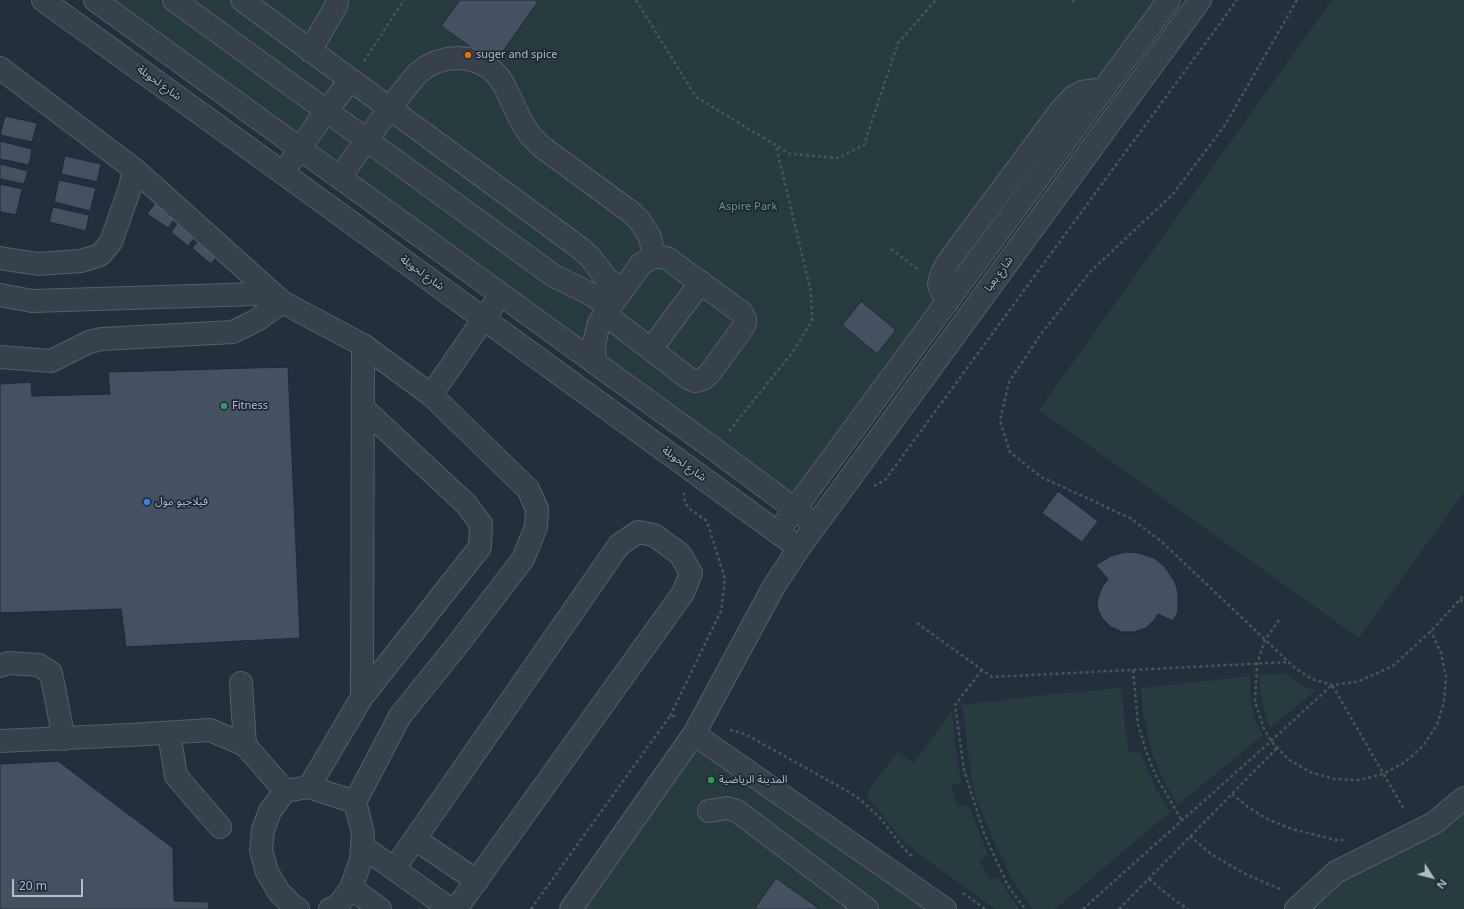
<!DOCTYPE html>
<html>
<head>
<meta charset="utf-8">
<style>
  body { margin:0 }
  #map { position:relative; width:1464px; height:909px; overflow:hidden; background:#242f3e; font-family:"Noto Sans",sans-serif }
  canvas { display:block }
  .north { position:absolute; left:1412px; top:857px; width:40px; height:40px; -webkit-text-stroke:3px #1d2633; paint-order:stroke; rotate:126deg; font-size:11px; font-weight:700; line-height:16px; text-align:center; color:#b4bcc9 }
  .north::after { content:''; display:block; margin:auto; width:14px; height:18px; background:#b4bcc9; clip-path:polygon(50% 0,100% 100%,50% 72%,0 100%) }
  .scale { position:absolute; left:12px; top:879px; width:71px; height:18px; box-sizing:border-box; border:2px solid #b4bcc9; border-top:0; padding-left:5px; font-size:12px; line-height:14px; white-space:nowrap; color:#b4bcc9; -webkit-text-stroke:3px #1d2633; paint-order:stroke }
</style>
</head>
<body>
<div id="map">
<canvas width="1464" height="909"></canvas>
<div class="north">N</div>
<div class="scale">20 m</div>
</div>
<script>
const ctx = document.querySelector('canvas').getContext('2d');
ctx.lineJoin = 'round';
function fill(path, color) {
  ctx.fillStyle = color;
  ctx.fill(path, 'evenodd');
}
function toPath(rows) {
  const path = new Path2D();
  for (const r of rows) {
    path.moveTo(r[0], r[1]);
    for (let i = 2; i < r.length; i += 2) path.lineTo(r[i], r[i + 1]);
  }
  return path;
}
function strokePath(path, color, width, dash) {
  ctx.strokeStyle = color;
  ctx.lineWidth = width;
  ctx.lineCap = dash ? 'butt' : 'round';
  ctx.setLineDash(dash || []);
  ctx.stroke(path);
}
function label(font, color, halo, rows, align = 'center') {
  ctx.font = font + ' "Noto Sans","Noto Sans Arabic",sans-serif';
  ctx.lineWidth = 3.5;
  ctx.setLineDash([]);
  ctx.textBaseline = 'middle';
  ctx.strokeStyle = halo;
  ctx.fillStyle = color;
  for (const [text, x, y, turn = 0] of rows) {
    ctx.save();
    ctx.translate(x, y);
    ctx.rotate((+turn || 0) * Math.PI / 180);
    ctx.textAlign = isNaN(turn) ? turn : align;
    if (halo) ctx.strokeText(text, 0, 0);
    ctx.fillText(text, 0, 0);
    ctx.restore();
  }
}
const green = toPath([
  [110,0,1158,0,792,497],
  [1332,0,1464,0,1464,492,1359,638,1039,410],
  [1285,673,1305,687,1316,690,1270,728,1266,716,1262,702,1260,688,1260,675],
  [1250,676,1251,702,1255,721,1263,735,1178,805,1163,779,1152,754,1143,713,1141,688],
  [1121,688,1128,751,1141,754,1157,791,1170,812,1055,909,1032,909,1011,877,989,830,975,794,971,775,962,705,1061,693],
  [952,711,957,762,962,782,951,785,958,807,969,805,988,856,979,860,990,880,998,877,1019,909,995,909,931,863,900,839,882,814,866,796,873,784,898,752,914,763],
  [694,734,945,909,571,909],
  [1464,798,1464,909,1296,909]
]);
const building = toPath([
  [460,0,535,0,538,2,494,64,441,26,460,0],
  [5,116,37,123,32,142,0,135,5,116],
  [0,141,32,149,29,165,0,159,0,141],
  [65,156,101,164,97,182,61,174,65,156],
  [0,164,28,171,24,184,0,179,0,164],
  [59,180,96,188,90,211,54,202,59,180],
  [0,184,22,189,16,215,0,212,0,184],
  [156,202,176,217,168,228,147,214,156,202],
  [53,207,89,215,86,231,49,222,53,207],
  [179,221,197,235,188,246,171,232,179,221],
  [202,237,220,253,211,264,192,248,202,237],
  [861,301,896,330,877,354,842,325,861,301],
  [288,367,300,638,126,647,121,609,0,613,0,384,31,382,32,396,110,394,108,372,288,367],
  [1058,491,1098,521,1082,542,1042,513,1058,491],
  [1126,552,1139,553,1154,558,1164,566,1175,582,1178,593,1178,612,1173,621,1158,614,1154,620,1146,628,1134,632,1122,632,1111,627,1102,618,1098,610,1097,601,1102,587,1108,579,1096,565,1111,556,1126,552],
  [58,761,173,848,174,901,208,902,209,909,0,909,0,764,58,761],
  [776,878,820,909,754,909,776,878]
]);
const path = toPath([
  [636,0,696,97,790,154,838,158,864,145,898,43,936,0],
  [1072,0,1076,2],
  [1297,0,1225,125,1173,194,1090,272,1041,334,1009,382,1000,421,1010,452,1041,477,1130,518,1161,541,1295,668,1312,679,1332,685,1357,682,1393,666,1431,631,1464,595],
  [364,61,404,0],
  [891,249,919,270],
  [729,431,792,353,812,321,811,292,776,146],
  [874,486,885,480,1237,0],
  [1460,600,1464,603],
  [1279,620,1265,640,1257,664,1255,702,1264,729,1271,741,1288,759,1310,772,1334,779,1359,780,1383,774,1405,762,1423,746,1437,725,1444,702,1446,677,1441,653,1431,631],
  [917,623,992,677,1289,662],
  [982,670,955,705,964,770,984,833,1008,886,1025,909],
  [1133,670,1138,724,1146,751,1156,776,1182,821],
  [670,716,721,611,725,579,707,521,691,510,685,503,684,493],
  [730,730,745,734,849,792,861,800,881,819,904,849,912,856],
  [1232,794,1248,807,1267,819,1292,829,1336,840,1345,840],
  [1190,836,1211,854,1243,873,1282,890],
  [1149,879,1173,899,1188,909],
  [963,893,985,909],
  [531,909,670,716,677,716],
  [1083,909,1271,741,1332,685,1405,811],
  [1119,909,1277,748]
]);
const minor = toPath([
  [43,0,283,173,799,548],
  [95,0,714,449,816,525],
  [174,0,554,276,589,293,610,307],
  [242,0,580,248,591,258,605,277,622,291],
  [310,51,336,6,337,0],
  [0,68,134,169,282,302,257,320,233,332,102,339,89,342,51,361,0,357],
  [292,160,326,111,350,81],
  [340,177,389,109,417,74,426,67,436,62,447,59,458,58,469,59,480,63,490,68,498,76,504,85,521,121,530,135,542,147,632,213,639,220,650,237,654,257],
  [0,258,38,264,81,261,100,255,111,242,130,188,134,169],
  [0,295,32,301,258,294,282,302,363,345,431,395,528,489,537,509,536,527,523,559,458,644,400,716,355,802,363,833,361,860,351,888,337,907,330,909],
  [947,303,939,285,942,273,948,262,1061,110,1073,97,1082,92,1104,89],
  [651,349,701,282],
  [595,363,594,343,599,323,605,314,637,270,641,264,654,257,661,257,669,259,675,264,742,313,745,319,745,323,742,329,709,374,703,379,695,381,688,378,605,314],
  [431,395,492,307],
  [786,521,1169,0],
  [0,666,8,663,39,665,51,673,64,739],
  [241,683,245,745],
  [362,697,480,547,481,524,466,504,363,408],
  [169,733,176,776,220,827],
  [694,734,945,909],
  [0,741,130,735,210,730,245,745,285,791],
  [309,787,362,697,363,345],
  [709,811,727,808,737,811,867,909],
  [415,839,477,881],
  [362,846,450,909],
  [394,869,619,545,638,532,654,535,680,554,691,573,683,593,456,909],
  [351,888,380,909],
  [298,909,293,906,279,892,267,872,261,850,263,830,270,811,285,791,309,787,355,802],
  [571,909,694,734,774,586,799,548,1200,0],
  [1296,909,1336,872,1434,823,1464,798]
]);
const markers = [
  [468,55,4,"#e8710a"],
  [224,406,4,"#2e9e5b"],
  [147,502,4,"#3f7fe0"],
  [711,780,4,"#2e9e5b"]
];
const poiNames = [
  ["suger and spice",476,55],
  ["Fitness",232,406],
  ["فيلاجيو مول",155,502],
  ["المدينة الرياضية",719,780]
];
const streetNames = [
  ["شارع لحويلة",159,83,36],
  ["شارع لحويلة",422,273,36],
  ["شارع بعيا",999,274,-54],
  ["شارع لحويلة",684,464,36]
];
const parkNames = [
  ["Aspire Park",748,207]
];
fill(green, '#263c3f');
fill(building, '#455162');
strokePath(building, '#1f2835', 1);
strokePath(minor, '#565f6c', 24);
strokePath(path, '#44595c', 2.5, [3, 3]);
strokePath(minor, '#38414e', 22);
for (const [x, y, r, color] of markers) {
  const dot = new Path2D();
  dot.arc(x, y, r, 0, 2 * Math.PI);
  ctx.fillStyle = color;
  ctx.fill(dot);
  strokePath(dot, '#1d2633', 1.5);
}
label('11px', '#b4bcc9', '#1d2633', poiNames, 'left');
label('11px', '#b4bcc9', '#1d2633', streetNames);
label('11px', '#6b9a76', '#1d2633', parkNames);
</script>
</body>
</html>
